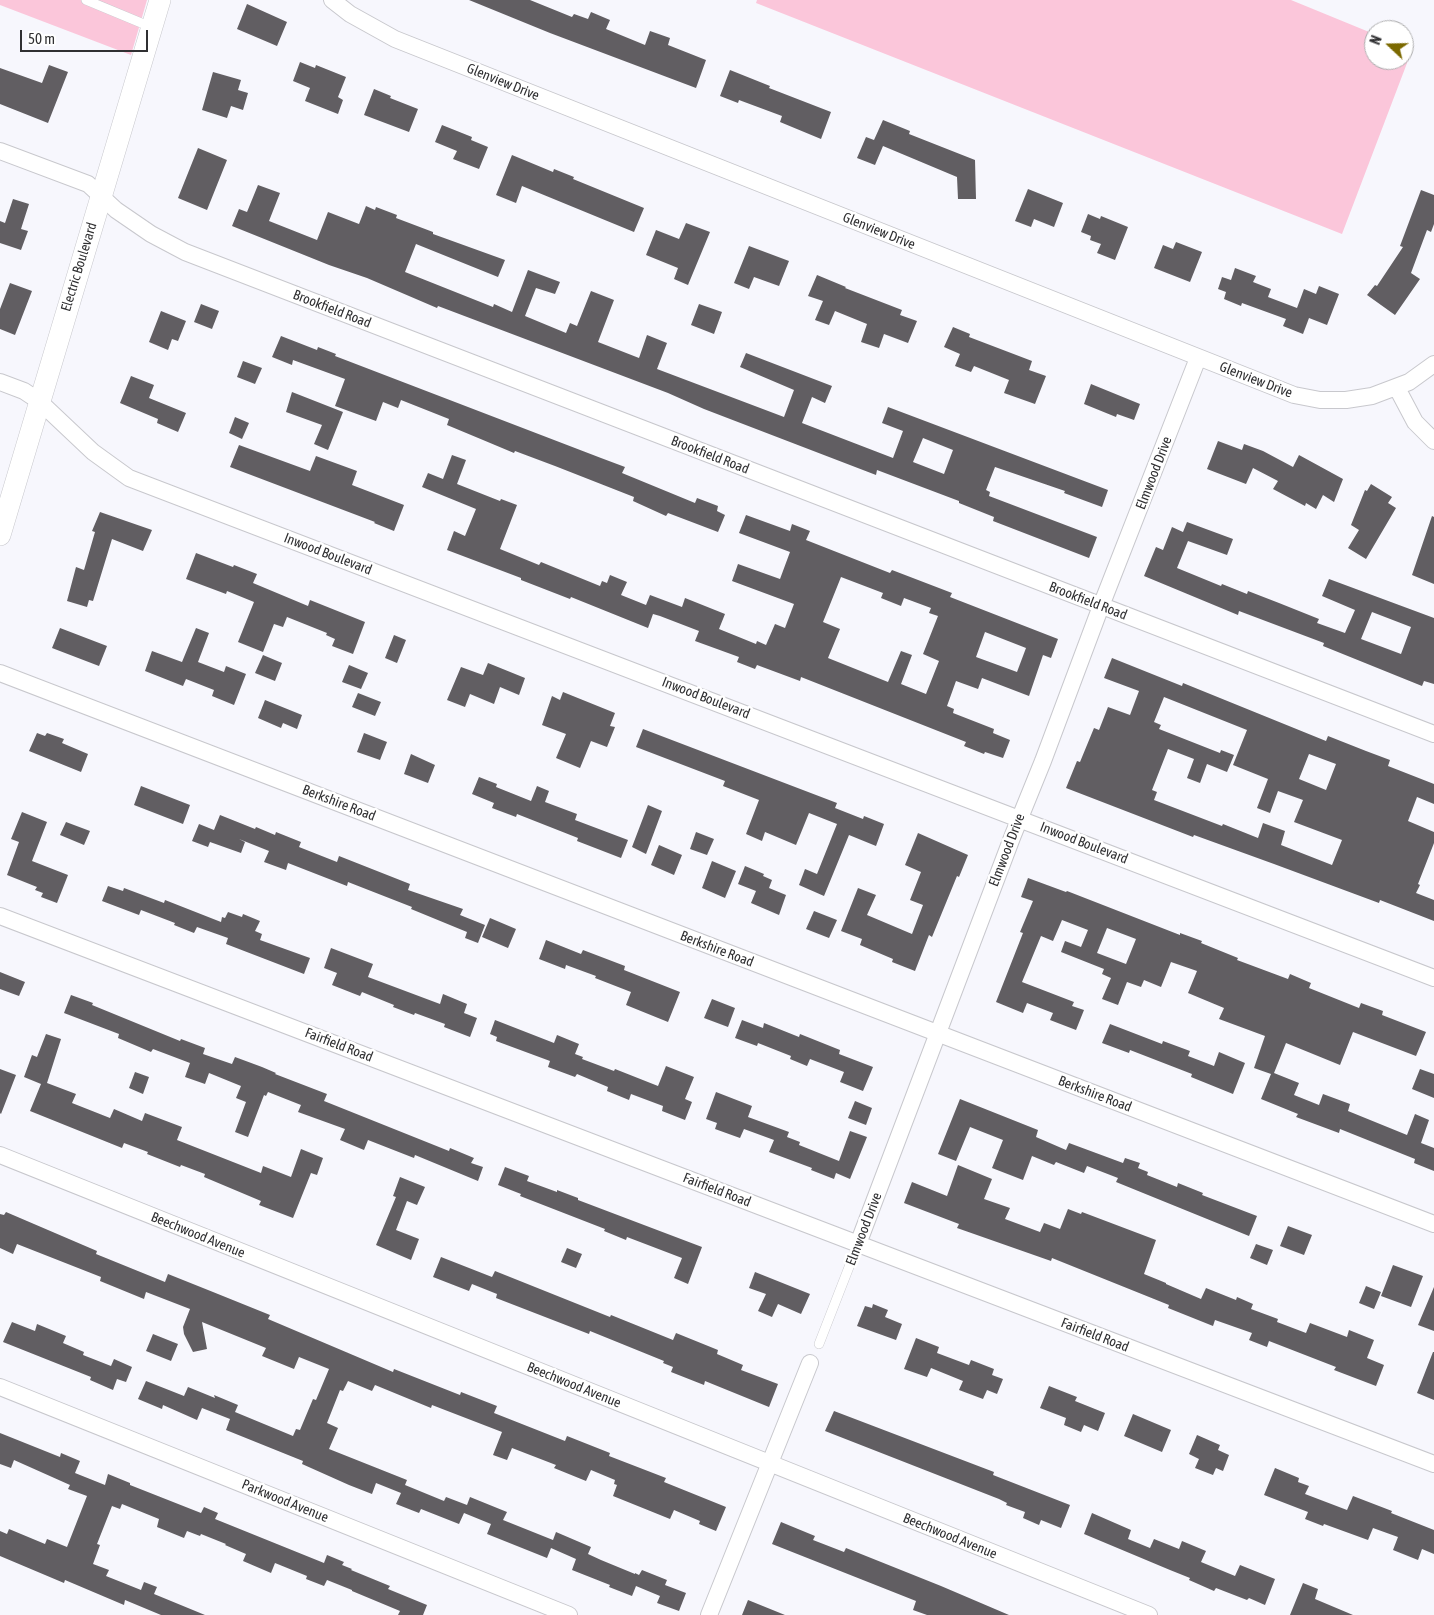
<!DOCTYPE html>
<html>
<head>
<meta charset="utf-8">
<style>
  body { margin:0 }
  #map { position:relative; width:1434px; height:1615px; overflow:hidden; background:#f7f7fd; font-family:"Asap Condensed",sans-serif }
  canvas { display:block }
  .north { position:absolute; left:1364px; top:20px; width:50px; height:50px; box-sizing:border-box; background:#fff; border:1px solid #acacad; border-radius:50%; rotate:291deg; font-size:14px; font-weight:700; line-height:20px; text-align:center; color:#303032 }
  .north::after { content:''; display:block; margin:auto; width:18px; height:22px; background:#7b6900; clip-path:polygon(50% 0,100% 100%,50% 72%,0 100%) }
  .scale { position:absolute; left:20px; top:30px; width:128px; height:22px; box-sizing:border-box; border:2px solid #303032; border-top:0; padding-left:6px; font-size:15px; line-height:18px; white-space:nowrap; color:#303032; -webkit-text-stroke:4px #fff; paint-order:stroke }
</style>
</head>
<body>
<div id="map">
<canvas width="1434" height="1615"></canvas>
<div class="north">N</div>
<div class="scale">50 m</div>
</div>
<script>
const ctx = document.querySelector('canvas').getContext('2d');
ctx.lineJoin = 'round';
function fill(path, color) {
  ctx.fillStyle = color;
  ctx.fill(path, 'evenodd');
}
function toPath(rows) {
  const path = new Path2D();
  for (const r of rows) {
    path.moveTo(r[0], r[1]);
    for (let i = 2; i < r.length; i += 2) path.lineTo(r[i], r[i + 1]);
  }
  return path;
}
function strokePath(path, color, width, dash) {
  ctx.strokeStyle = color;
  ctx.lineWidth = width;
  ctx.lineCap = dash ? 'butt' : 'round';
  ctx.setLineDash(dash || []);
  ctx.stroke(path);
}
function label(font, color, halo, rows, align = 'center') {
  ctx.font = font + ' "Asap Condensed",sans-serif';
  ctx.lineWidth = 5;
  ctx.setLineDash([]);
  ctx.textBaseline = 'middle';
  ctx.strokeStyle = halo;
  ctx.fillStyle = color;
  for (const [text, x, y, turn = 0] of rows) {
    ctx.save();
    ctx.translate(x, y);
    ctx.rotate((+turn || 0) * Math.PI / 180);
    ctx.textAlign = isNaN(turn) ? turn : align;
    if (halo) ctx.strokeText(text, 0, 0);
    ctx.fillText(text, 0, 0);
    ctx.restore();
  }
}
const green = toPath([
  [0,0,147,0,131,55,0,5],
  [757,0,1291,0,1374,34,1374,60,1404,60,1404,47,1412,50,1342,234,756,3]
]);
const building = toPath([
  [469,0,530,0,572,17,574,14,588,19,591,12,610,20,606,29,645,45,650,31,670,38,668,45,706,60,696,88,550,33],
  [247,4,287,22,277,46,237,29],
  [300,62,315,68,316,65,346,77,338,97,343,100,338,114,305,101,310,88,293,81],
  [49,65,68,72,48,123,0,104,0,68,42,83],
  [730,70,770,86,769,88,831,112,821,139,780,122,782,116,739,100,738,103,720,96],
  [213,72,241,80,238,90,248,93,243,110,231,106,227,118,202,110],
  [374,89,391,96,390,98,418,109,409,132,364,115],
  [883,120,910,131,909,134,975,160,976,199,958,199,957,177,883,146,875,165,857,158,866,137,874,140],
  [442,125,472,137,471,140,488,147,479,169,453,159,457,151,435,142],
  [198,148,227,160,207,210,178,198],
  [512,155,553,172,554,169,574,177,573,179,644,208,634,232,522,186,516,203,496,195],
  [258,185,280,193,269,221,317,240,328,212,359,224,366,206,375,210,376,207,397,215,396,218,433,232,433,234,505,260,498,277,416,244,405,272,493,307,494,304,512,312,528,270,560,282,555,294,536,288,525,316,566,333,570,323,577,326,591,291,614,300,598,342,639,358,647,335,667,343,657,369,784,417,794,390,740,367,746,353,832,386,825,403,812,397,802,423,893,458,903,431,882,423,888,407,1108,490,1102,507,1064,493,1065,491,995,467,986,490,990,492,989,496,1097,537,1089,558,993,521,994,517,959,503,959,501,877,470,876,475,704,409,668,393,438,306,437,308,367,278,329,265,232,226,239,209,247,212],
  [923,438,953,450,944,474,913,462],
  [1028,189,1063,203,1054,227,1034,219,1031,227,1015,221],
  [1421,190,1434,195,1434,224,1431,232,1427,230,1411,273,1420,279,1395,315,1367,295,1375,285,1377,286,1403,247,1400,246],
  [13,199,29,204,21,229,28,231,21,250,0,243,0,221,5,223],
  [1088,214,1100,219,1101,216,1128,227,1115,260,1097,253,1101,244,1090,240,1091,236,1081,232],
  [686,223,710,232,688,285,674,279,678,268,646,255,656,230,679,239],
  [1176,242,1202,252,1190,282,1154,268,1163,245,1173,249],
  [749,246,789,261,779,286,754,277,749,289,734,283],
  [1235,268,1256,276,1253,282,1271,289,1268,297,1297,308,1304,289,1316,294,1319,286,1339,294,1327,325,1309,318,1303,334,1283,326,1286,319,1242,303,1241,306,1224,299,1226,292,1218,289,1222,277,1231,280],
  [817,275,846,287,845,288,902,310,900,315,917,321,908,343,884,334,879,348,861,342,867,324,835,311,829,325,815,320,823,301,808,296],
  [10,283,32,291,15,335,0,329,0,309],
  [201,304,219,311,212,329,194,322],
  [699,304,722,312,714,334,691,325],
  [161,311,186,321,178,341,172,339,168,350,149,342],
  [953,327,970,334,969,337,1032,361,1029,370,1046,376,1035,404,1004,393,1009,380,974,366,971,372,955,366,960,354,944,347],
  [281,336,317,350,318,347,336,354,335,356,601,458,625,467,622,473,695,503,697,498,718,506,717,511,725,515,718,532,668,513,666,516,633,501,634,497,555,466,515,451,514,453,483,440,447,425,449,419,401,400,398,408,383,402,376,421,335,406,345,379,293,360,292,365,272,357],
  [243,361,262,368,255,384,237,377],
  [131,376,154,385,149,398,186,413,178,432,157,423,158,419,120,403],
  [1091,384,1140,404,1134,420,1117,414,1116,417,1084,404],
  [292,392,343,412,328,450,314,444,322,425,286,412],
  [235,417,249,423,242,439,229,433],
  [1218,441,1242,450,1244,444,1263,451,1293,467,1299,455,1343,479,1334,502,1323,495,1316,509,1306,503,1305,506,1273,489,1278,481,1253,468,1246,484,1207,469],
  [239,445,310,471,316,456,357,471,352,485,404,505,394,531,374,523,375,522,230,467],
  [452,455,466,460,457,484,500,501,501,499,517,505,500,549,539,565,541,562,600,586,602,581,607,583,610,575,627,582,621,595,646,605,650,595,682,607,685,598,725,614,719,629,756,644,757,641,766,645,775,624,785,628,794,604,732,581,738,564,780,579,790,552,739,533,746,515,790,531,792,524,810,531,806,540,890,573,892,570,952,593,950,597,1058,639,1051,658,1043,655,1029,696,982,678,978,689,956,681,947,706,954,709,953,713,994,729,993,733,1010,740,1003,758,985,752,984,754,964,746,966,742,801,677,800,681,757,665,755,669,737,662,739,657,695,641,699,631,660,616,653,614,648,628,571,597,570,599,521,580,521,578,447,550,454,531,465,536,476,509,422,487,428,473,443,479],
  [841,577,883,593,881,598,901,606,904,598,931,608,929,613,938,616,923,654,939,661,926,694,901,684,912,655,901,651,888,682,828,658,840,629,823,622],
  [985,632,1026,648,1017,672,976,657],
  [1371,484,1392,497,1388,503,1396,508,1366,559,1348,548,1359,530,1351,525,1365,490,1367,491],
  [100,512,152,530,143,551,112,539,93,601,89,600,87,607,67,601,76,567,84,570,95,532,92,531],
  [1432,516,1434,517,1434,584,1412,575],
  [1187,522,1233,539,1227,555,1188,541,1177,568,1221,586,1222,584,1247,594,1248,591,1279,603,1319,619,1317,623,1345,633,1355,610,1322,596,1329,579,1434,618,1434,684,1424,681,1422,686,1323,646,1324,643,1239,611,1238,615,1144,576,1156,547,1163,550,1172,527,1183,532],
  [1372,612,1411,627,1401,654,1361,639],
  [196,553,233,567,234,565,257,574,253,583,308,606,310,600,365,622,353,654,332,646,335,639,326,635,327,633,287,617,283,627,274,624,263,652,238,642,254,602,227,591,226,594,186,579],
  [60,628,107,646,99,666,52,648],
  [196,628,209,633,198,662,224,672,226,666,246,674,234,705,212,696,214,690,186,679,183,686,145,671,152,651,182,662],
  [394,635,406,640,397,663,385,658],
  [263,655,282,663,275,681,255,673],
  [1112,658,1182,686,1183,683,1326,741,1328,736,1366,751,1390,760,1388,766,1434,784,1434,804,1417,797,1408,821,1434,832,1434,843,1418,884,1420,885,1416,893,1434,900,1434,921,1380,900,1379,903,1274,864,1194,835,1193,837,1066,788,1077,761,1080,762,1094,728,1099,730,1108,707,1130,715,1139,691,1104,678],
  [1164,697,1247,730,1233,765,1268,779,1257,808,1270,813,1278,791,1303,800,1294,822,1342,840,1332,865,1281,845,1285,831,1263,823,1258,838,1223,824,1222,826,1154,800,1157,792,1152,790,1168,749,1194,759,1187,778,1200,783,1207,764,1227,772,1234,755,1221,750,1220,753,1159,729,1161,725,1154,722],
  [1309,754,1336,764,1326,790,1299,779],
  [488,663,525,678,519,695,500,687,494,704,470,694,465,707,447,700,461,667,483,675],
  [349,665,368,673,361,689,342,682],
  [563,692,615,713,610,726,615,727,607,747,591,741,580,768,556,758,566,734,542,725,552,696,560,700],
  [358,693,381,702,375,716,352,707],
  [265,700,302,715,297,729,283,723,281,728,258,718],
  [643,729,837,803,835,808,863,819,864,816,884,824,876,846,849,835,824,896,799,885,805,869,817,874,837,824,809,813,796,845,765,832,762,841,746,834,759,800,723,786,725,781,636,747],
  [37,733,45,736,47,733,64,739,62,743,88,754,81,772,29,751],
  [364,733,387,742,380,760,357,752],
  [411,754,435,765,428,783,404,774],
  [479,777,497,784,496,787,531,801,537,786,549,791,545,802,577,814,575,820,628,840,621,858,577,841,578,838,517,814,516,817,492,808,494,803,472,794],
  [141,786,190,805,183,824,134,805],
  [648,805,662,811,646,854,632,847],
  [22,812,47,822,32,861,68,875,57,903,41,897,43,893,35,890,37,887,7,875,19,842,11,839],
  [220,815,255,829,256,827,275,835,276,832,301,842,299,847,337,862,339,856,410,884,408,890,463,909,460,915,485,925,478,943,465,938,467,932,411,909,412,907,348,882,347,886,288,863,286,870,264,862,269,851,239,839,245,842,241,853,210,842,208,847,192,841,199,824,214,830],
  [66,822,90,831,84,845,60,835],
  [696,832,714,839,707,855,690,849],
  [918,833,968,855,959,877,957,876,932,937,929,935,915,971,892,962,893,959,860,945,862,939,841,931,858,888,876,895,867,915,912,934,923,905,910,900,921,872,905,865],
  [659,845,682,855,674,875,651,865],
  [712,861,736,871,725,898,702,888],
  [745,866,764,874,763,876,772,880,769,888,786,895,779,915,751,903,756,891,738,884],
  [1028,878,1066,892,1067,891,1180,935,1180,933,1202,941,1201,943,1238,958,1237,960,1288,979,1290,974,1311,983,1309,988,1359,1008,1361,1003,1383,1011,1382,1015,1426,1032,1416,1056,1353,1032,1340,1065,1286,1043,1274,1073,1299,1083,1294,1095,1319,1105,1323,1094,1350,1104,1348,1111,1407,1135,1415,1114,1429,1120,1421,1143,1434,1148,1434,1171,1414,1163,1415,1159,1340,1129,1339,1133,1296,1117,1298,1114,1261,1099,1271,1074,1254,1068,1265,1036,1219,1019,1224,1008,1188,993,1197,971,1171,962,1161,987,1144,980,1141,987,1127,982,1118,1005,1102,999,1111,978,1102,974,1104,969,1061,952,1065,941,1081,947,1088,930,1062,920,1053,941,1041,936,1022,982,1074,1002,1072,1006,1084,1010,1076,1030,1050,1020,1053,1013,1027,1003,1023,1013,996,1002,1023,933,1020,932,1033,901,1021,897],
  [1107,928,1136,939,1126,964,1097,953],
  [108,886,123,891,124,888,164,903,165,900,221,922,222,917,225,918,228,912,242,917,243,914,260,921,255,931,262,934,260,940,310,958,304,974,226,944,228,938,197,927,194,933,174,925,175,923,141,910,139,915,102,901],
  [814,911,837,920,829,938,806,929],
  [490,918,516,929,508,948,482,937],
  [546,940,581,954,583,950,625,966,624,970,680,992,668,1022,626,1005,631,992,595,978,596,976,566,965,565,969,539,959],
  [331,948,373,964,368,977,440,1004,443,994,467,1004,464,1013,477,1018,470,1037,444,1027,445,1024,415,1013,414,1015,393,1007,394,1005,362,992,360,996,332,985,337,973,324,968],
  [0,972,25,982,19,996,0,989],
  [71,995,93,1003,92,1005,180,1041,181,1039,205,1048,203,1054,232,1064,235,1057,262,1067,276,1073,275,1074,327,1094,324,1101,449,1151,450,1148,474,1158,471,1163,483,1167,478,1181,415,1155,414,1158,368,1140,364,1150,340,1140,345,1129,298,1112,301,1105,268,1092,266,1096,264,1095,248,1137,235,1132,246,1102,236,1098,241,1086,209,1073,205,1084,185,1077,190,1063,153,1049,151,1052,118,1038,119,1034,64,1013],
  [712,999,735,1008,728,1027,704,1018],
  [495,1020,554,1043,557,1035,579,1044,575,1054,583,1057,582,1059,614,1071,615,1069,658,1086,666,1066,694,1077,685,1099,692,1102,685,1120,662,1111,663,1106,631,1094,629,1100,607,1091,608,1087,577,1074,575,1077,548,1067,550,1061,496,1041,497,1037,490,1034],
  [742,1020,763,1028,764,1023,799,1037,800,1034,840,1050,839,1054,873,1067,863,1091,840,1082,844,1072,810,1059,807,1066,790,1059,791,1056,758,1043,757,1046,735,1038],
  [1110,1024,1162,1044,1163,1041,1190,1051,1188,1056,1214,1066,1219,1052,1245,1063,1233,1094,1191,1077,1192,1074,1130,1050,1129,1053,1102,1043],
  [46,1034,61,1039,47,1083,76,1094,72,1103,110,1118,114,1109,142,1121,145,1113,182,1127,177,1140,261,1173,263,1166,291,1177,301,1149,323,1158,317,1175,311,1173,293,1218,259,1205,261,1201,204,1177,205,1174,181,1165,180,1167,147,1154,148,1152,124,1143,122,1148,30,1111,41,1084,24,1077,32,1055,37,1057],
  [0,1069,16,1075,1,1114,0,1113],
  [1420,1069,1434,1074,1434,1098,1412,1089],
  [135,1072,149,1077,143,1094,129,1088],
  [716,1092,752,1106,748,1117,789,1132,787,1137,800,1142,799,1145,839,1161,850,1131,867,1137,850,1179,836,1173,834,1179,811,1170,812,1168,769,1152,774,1140,744,1129,740,1138,715,1129,717,1123,706,1119],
  [960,1099,1038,1130,1036,1137,1066,1150,1069,1143,1123,1163,1125,1158,1140,1163,1138,1168,1148,1172,1147,1175,1177,1187,1178,1183,1203,1193,1202,1195,1257,1216,1249,1236,1116,1182,1118,1178,1087,1166,1084,1173,1056,1162,1054,1165,1032,1156,1023,1180,992,1168,1003,1140,970,1127,956,1161,938,1154],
  [855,1101,872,1108,866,1125,848,1118],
  [958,1165,992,1179,984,1199,1010,1208,1005,1219,1040,1232,1044,1223,1060,1229,1068,1209,1081,1214,1082,1212,1156,1240,1144,1274,1166,1283,1166,1284,1201,1299,1206,1288,1236,1300,1237,1297,1253,1304,1251,1309,1278,1319,1277,1322,1306,1333,1310,1323,1347,1337,1349,1330,1374,1340,1367,1358,1384,1365,1376,1386,1334,1370,1336,1367,1269,1341,1267,1347,1249,1340,1252,1333,1215,1320,1213,1326,1168,1308,1169,1305,1052,1258,1051,1261,957,1228,959,1224,904,1203,912,1182,947,1196],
  [505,1167,529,1176,527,1181,557,1192,557,1190,578,1198,578,1200,702,1247,688,1284,674,1278,682,1258,627,1237,626,1240,604,1231,605,1229,520,1196,521,1194,498,1185],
  [400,1177,425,1187,417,1205,407,1201,396,1230,419,1239,411,1260,376,1245,396,1197,393,1196],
  [6,1212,97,1251,96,1254,165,1282,168,1274,213,1292,270,1315,268,1319,393,1372,394,1369,460,1395,461,1392,497,1406,494,1413,565,1441,567,1436,610,1453,609,1456,666,1478,664,1482,726,1507,716,1531,699,1524,700,1521,674,1510,670,1519,613,1496,617,1485,614,1484,615,1480,591,1470,586,1481,554,1468,556,1465,512,1448,507,1460,493,1455,502,1432,432,1405,431,1408,375,1385,372,1391,348,1381,343,1391,340,1390,327,1423,338,1428,329,1449,407,1480,405,1485,444,1501,446,1497,467,1505,470,1497,507,1512,503,1520,553,1540,556,1532,591,1547,588,1554,601,1560,635,1574,635,1573,639,1575,642,1570,667,1580,665,1585,686,1593,679,1611,657,1603,660,1596,636,1586,632,1596,609,1587,610,1585,572,1570,576,1559,551,1548,547,1558,487,1534,491,1524,464,1513,459,1524,421,1509,419,1513,396,1504,401,1493,376,1483,372,1494,349,1485,302,1464,303,1461,226,1430,230,1419,202,1408,197,1420,163,1405,162,1409,138,1399,146,1381,184,1396,188,1387,215,1398,214,1395,238,1405,235,1412,293,1436,296,1429,300,1430,313,1399,316,1400,329,1369,299,1357,294,1369,262,1356,266,1348,202,1322,207,1349,193,1352,184,1334,183,1327,190,1309,146,1292,144,1299,100,1281,101,1277,17,1244,13,1254,0,1248,0,1214,4,1215],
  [1288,1226,1312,1235,1304,1255,1280,1246],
  [1256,1244,1273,1250,1267,1265,1250,1258],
  [567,1248,582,1254,576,1268,561,1262],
  [441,1257,492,1277,495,1271,610,1317,611,1315,673,1340,676,1333,718,1350,717,1354,743,1365,741,1370,778,1384,769,1407,705,1381,704,1385,671,1372,673,1367,663,1363,664,1361,590,1331,589,1334,496,1298,497,1294,472,1284,469,1291,433,1277],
  [1393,1265,1423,1276,1411,1307,1381,1296],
  [755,1272,810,1294,801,1314,778,1304,772,1317,758,1311,766,1294,749,1288],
  [1366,1286,1381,1292,1374,1309,1359,1303],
  [1434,1287,1434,1331,1418,1325],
  [873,1304,888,1310,885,1317,902,1324,896,1340,857,1326,865,1306,872,1308],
  [12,1322,35,1331,37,1324,66,1336,63,1343,84,1352,83,1355,111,1366,114,1359,132,1367,126,1382,117,1379,113,1390,90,1380,91,1377,3,1342],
  [153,1334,178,1344,171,1361,146,1351],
  [916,1338,939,1347,937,1353,969,1365,971,1360,994,1369,992,1375,1003,1379,997,1394,987,1390,983,1399,959,1390,963,1381,931,1368,927,1377,904,1369],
  [1433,1352,1434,1352,1434,1400,1417,1393],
  [1049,1386,1077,1397,1075,1401,1105,1413,1098,1431,1084,1425,1081,1432,1064,1425,1066,1418,1040,1408],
  [834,1411,994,1472,993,1475,1070,1505,1061,1528,1041,1520,1039,1525,1023,1518,1025,1512,1006,1505,1007,1503,999,1499,825,1431],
  [1133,1414,1171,1430,1162,1452,1124,1436],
  [0,1433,60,1457,61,1453,80,1461,75,1473,105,1485,108,1474,130,1483,130,1485,201,1513,204,1507,218,1513,215,1519,324,1563,327,1555,344,1562,342,1565,352,1569,351,1570,390,1586,388,1589,427,1605,423,1615,398,1615,400,1611,352,1591,352,1590,327,1580,324,1586,306,1579,307,1576,275,1563,271,1573,243,1561,246,1554,225,1545,226,1544,201,1534,200,1536,187,1531,184,1538,157,1527,159,1519,122,1504,120,1509,112,1506,97,1544,100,1545,93,1564,109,1570,106,1576,141,1590,144,1582,157,1587,154,1594,205,1615,161,1615,125,1600,124,1605,65,1580,64,1583,0,1556,0,1531,7,1534,9,1529,45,1544,47,1539,67,1547,87,1496,68,1489,70,1485,14,1460,11,1468,0,1464],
  [1197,1435,1220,1445,1218,1450,1229,1455,1223,1471,1216,1468,1213,1475,1195,1468,1199,1459,1189,1454],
  [1275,1468,1299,1478,1298,1482,1309,1486,1305,1494,1347,1510,1353,1496,1392,1511,1391,1513,1434,1530,1434,1554,1422,1549,1418,1560,1393,1550,1398,1537,1373,1528,1368,1540,1324,1524,1323,1526,1305,1519,1308,1512,1264,1495],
  [1092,1513,1131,1530,1128,1539,1150,1548,1154,1539,1179,1549,1182,1541,1206,1551,1201,1562,1235,1576,1240,1565,1275,1579,1265,1605,1249,1598,1247,1600,1216,1588,1214,1591,1189,1580,1190,1578,1170,1570,1084,1534],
  [781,1522,815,1536,813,1540,844,1552,846,1548,941,1586,1009,1615,927,1615,913,1610,916,1601,772,1544],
  [1303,1583,1318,1589,1315,1599,1353,1615,1290,1615],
  [748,1600,785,1615,742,1615]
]);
const service = toPath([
  [86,0,151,27],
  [819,1344,858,1244]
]);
const minor = toPath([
  [332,0,350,14,395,39,1294,395,1320,400,1346,400,1372,396,1409,382,1434,364],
  [0,151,88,184,116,210,151,234,185,252,1434,734],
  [0,382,24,391,39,401,93,452,129,478,1434,978],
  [1397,388,1415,422,1434,441],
  [0,673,1434,1224],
  [0,916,1434,1464],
  [0,1155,1149,1615],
  [858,1244,1013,835,1043,761,1101,606,1198,358],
  [0,1387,569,1615],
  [709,1615,810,1363]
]);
const tertiary = toPath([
  [0,535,160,0]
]);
const streetNames = [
  ["Glenview Drive",503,82,22],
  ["Glenview Drive",879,231,22],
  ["Electric Boulevard",79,267,-73],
  ["Brookfield Road",332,309,21],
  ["Glenview Drive",1256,380,21],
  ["Brookfield Road",710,455,21],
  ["Elmwood Drive",1154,473,-69],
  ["Inwood Boulevard",328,554,21],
  ["Brookfield Road",1088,601,21],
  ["Inwood Boulevard",706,698,21],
  ["Berkshire Road",339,803,21],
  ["Inwood Boulevard",1084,843,21],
  ["Elmwood Drive",1007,850,-69],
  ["Berkshire Road",717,949,21],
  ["Fairfield Road",339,1045,21],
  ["Berkshire Road",1095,1094,21],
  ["Fairfield Road",717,1190,21],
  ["Elmwood Drive",864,1229,-69],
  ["Beechwood Avenue",198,1235,22],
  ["Fairfield Road",1095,1335,21],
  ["Beechwood Avenue",574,1385,22],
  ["Parkwood Avenue",285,1501,22],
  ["Beechwood Avenue",950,1536,22]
];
fill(green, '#fbc6da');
fill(building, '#615e62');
strokePath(service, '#c8c8cd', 10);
strokePath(minor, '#c8c8cd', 18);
strokePath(tertiary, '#c8c8cd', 22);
strokePath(service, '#fff', 9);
strokePath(minor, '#fff', 16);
strokePath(tertiary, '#fff', 21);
label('14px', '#303032', '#fff', streetNames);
</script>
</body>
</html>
